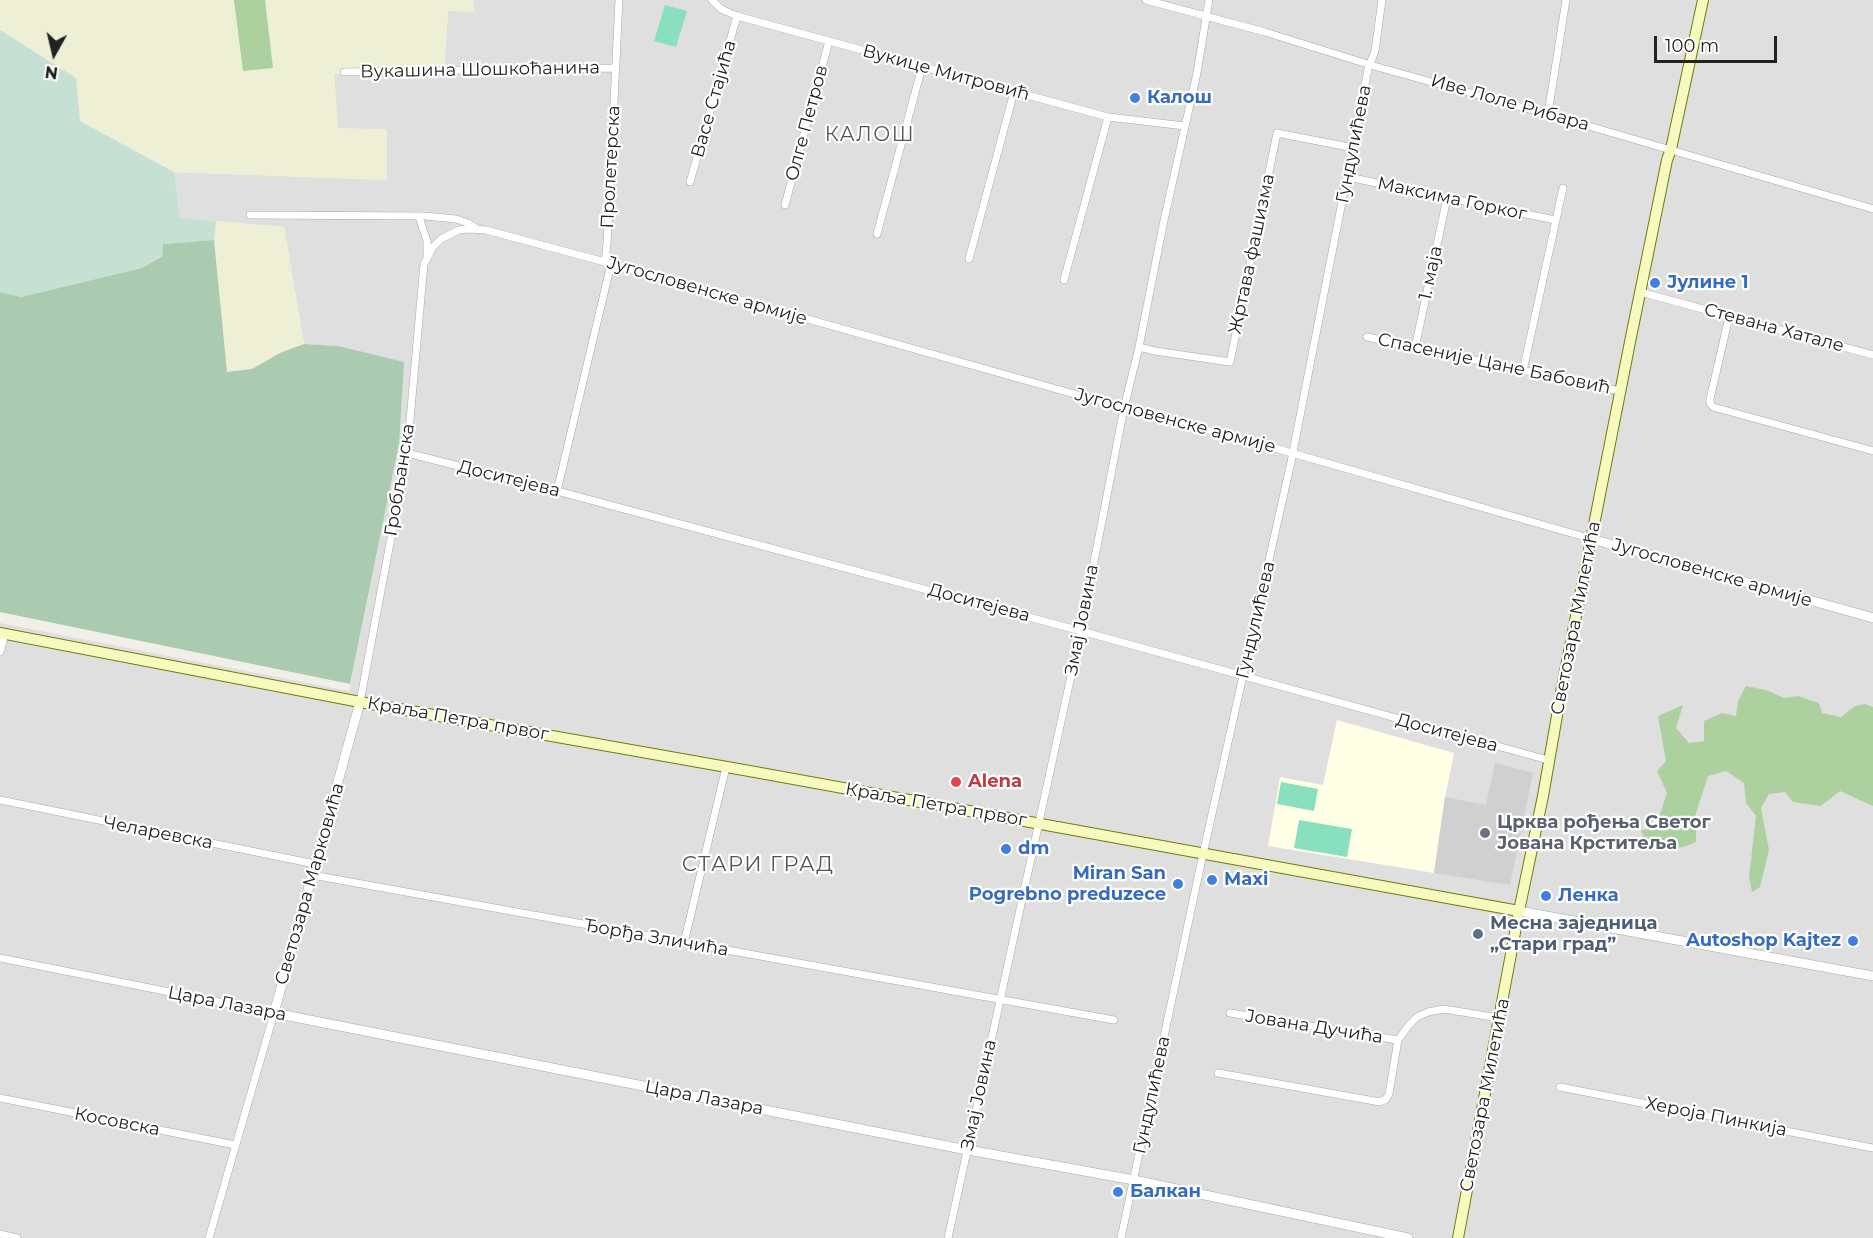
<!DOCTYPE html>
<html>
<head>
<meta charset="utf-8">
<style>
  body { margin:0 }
  #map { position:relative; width:1873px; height:1238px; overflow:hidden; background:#f2efe9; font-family:Montserrat,sans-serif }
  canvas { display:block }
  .north { position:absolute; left:24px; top:24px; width:60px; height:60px; -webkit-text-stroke:4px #fff; paint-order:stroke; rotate:188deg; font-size:16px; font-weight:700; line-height:24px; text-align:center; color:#222 }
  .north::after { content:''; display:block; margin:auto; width:21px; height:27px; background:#222; clip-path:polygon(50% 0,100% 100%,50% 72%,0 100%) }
  .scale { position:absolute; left:1654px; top:36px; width:123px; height:27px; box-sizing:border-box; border:3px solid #222; border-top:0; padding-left:8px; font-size:18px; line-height:21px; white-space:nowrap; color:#222; -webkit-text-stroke:4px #fff; paint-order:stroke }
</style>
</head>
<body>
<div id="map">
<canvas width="1873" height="1238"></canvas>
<div class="north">N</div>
<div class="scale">100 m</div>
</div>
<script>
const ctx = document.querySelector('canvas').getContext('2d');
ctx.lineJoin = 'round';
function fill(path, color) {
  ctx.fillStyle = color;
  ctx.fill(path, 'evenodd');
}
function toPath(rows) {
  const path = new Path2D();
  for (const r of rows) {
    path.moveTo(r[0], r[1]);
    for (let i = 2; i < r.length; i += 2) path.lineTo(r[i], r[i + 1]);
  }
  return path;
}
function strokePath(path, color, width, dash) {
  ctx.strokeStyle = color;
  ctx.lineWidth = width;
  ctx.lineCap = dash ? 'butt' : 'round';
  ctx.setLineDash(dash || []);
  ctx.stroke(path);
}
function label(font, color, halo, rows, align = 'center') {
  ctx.font = font + ' Montserrat,sans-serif';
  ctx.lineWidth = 4.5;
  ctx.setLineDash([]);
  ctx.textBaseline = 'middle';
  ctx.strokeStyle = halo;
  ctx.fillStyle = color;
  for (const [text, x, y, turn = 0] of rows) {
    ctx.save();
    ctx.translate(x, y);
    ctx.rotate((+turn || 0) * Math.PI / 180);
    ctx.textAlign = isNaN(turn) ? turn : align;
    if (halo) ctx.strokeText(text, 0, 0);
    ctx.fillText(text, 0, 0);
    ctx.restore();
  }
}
const residential = toPath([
  [473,0,1873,0,1873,1238,0,1238,0,623,349,691,399,444,338,346,304,344,284,227,180,218,174,172,387,180,338,129,334,74,444,76,448,10,474,12]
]);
const education = toPath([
  [1337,720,1454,753,1445,797,1434,873,1268,846,1280,777,1323,785]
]);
const religious = toPath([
  [1495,763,1533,773,1510,885,1434,873,1445,797,1486,805]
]);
const farmland = toPath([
  [0,0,473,0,474,12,448,11,444,76,334,74,338,128,387,129,387,180,174,172,80,121,76,78,0,30],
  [216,221,284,227,304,344,280,353,252,369,227,372,214,240]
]);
const forest = toPath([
  [234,0,265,0,273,68,243,71],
  [1746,686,1766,690,1784,698,1798,696,1819,703,1822,713,1841,717,1855,706,1865,704,1873,707,1873,806,1840,791,1821,806,1793,802,1785,792,1769,794,1761,808,1769,850,1760,887,1752,892,1749,877,1756,816,1746,803,1744,783,1726,771,1708,776,1696,813,1696,842,1683,847,1669,849,1646,843,1641,830,1652,829,1659,817,1667,793,1657,771,1666,761,1658,716,1683,705,1676,728,1689,743,1704,741,1704,721,1722,713,1736,716,1738,701]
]);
const wetland = toPath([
  [0,30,76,78,80,121,174,172,180,218,216,221,214,240,163,244,162,255,142,268,21,297,0,292]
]);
const cemetery = toPath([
  [214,240,227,372,252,369,280,353,304,344,338,346,404,362,399,444,350,684,0,612,0,292,21,297,142,268,162,256,163,244]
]);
const pitch = toPath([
  [665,5,687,11,676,47,654,41],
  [1281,782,1318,789,1314,811,1277,804],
  [1299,820,1352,829,1347,857,1294,848]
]);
const minor = toPath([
  [712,0,721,9,737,16,1108,117,1185,126],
  [1146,0,1265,32,1374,66,1568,120,1873,209],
  [344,72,616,68],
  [1548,114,1566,0],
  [1348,177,1555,220],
  [690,182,737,16],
  [785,205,829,41],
  [250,215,425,216,456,219,468,223,477,229],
  [419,217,427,241,427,256],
  [877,234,922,67],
  [969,259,1014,92],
  [605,262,607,244,619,0],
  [1064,280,1108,117],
  [1640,292,1873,355],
  [1729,317,1710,399,1710,403,1713,407,1873,451],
  [1367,337,1620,391],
  [1139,347,1155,351,1230,362,1277,133,1354,148],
  [1415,348,1447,198],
  [1523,371,1563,188],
  [407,453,557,491,1081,631,1548,760],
  [557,491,611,264],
  [0,652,5,634],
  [360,702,407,453,424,264,433,247,441,239,459,230,468,229,486,230,605,262,1124,408,1271,447,1592,539],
  [0,800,315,864],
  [312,875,1114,1020],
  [684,943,726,767],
  [0,958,274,1013,209,1238],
  [1230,1013,1398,1040],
  [1218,1073,1380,1102,1386,1099,1389,1094,1398,1040,1409,1025,1417,1017,1428,1012,1444,1009,1499,1018],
  [1560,1087,1873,1148],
  [0,1098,235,1145],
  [0,1234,17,1238],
  [948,1238,1078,644,1124,408,1139,347,1163,225,1197,73,1209,0],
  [1121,1238,1203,854,1291,462,1368,69,1375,51,1382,0]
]);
const tertiary = toPath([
  [1592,539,1873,618],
  [360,702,274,1013,957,1148,1134,1180,1408,1238],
  [1519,911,1873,976]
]);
const secondary = toPath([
  [0,633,360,702,755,772,1519,911],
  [1458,1238,1519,911,1543,796,1562,687,1630,342,1667,160,1671,149,1703,0]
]);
const markers = [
  [1135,98,6,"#3f7fe0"],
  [1655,283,6,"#3f7fe0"],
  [956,782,6,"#e0444e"],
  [1485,833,6,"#6b7280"],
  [1006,849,6,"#3f7fe0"],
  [1212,880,6,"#3f7fe0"],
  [1178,884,6,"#3f7fe0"],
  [1546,896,6,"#3f7fe0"],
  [1478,934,6,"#5c6f8a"],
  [1853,941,6,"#3f7fe0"],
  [1118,1192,6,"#3f7fe0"]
];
const streetNames = [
  ["Вукашина Шошкоћанина",480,70,-1],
  ["Вукице Митровић",946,73,15],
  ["Васе Стајића",714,99,-74],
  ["Иве Лоле Рибара",1510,103,16],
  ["Олге Петров",807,123,-75],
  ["Гундулићева",1354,144,-79],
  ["Пролетерска",611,167,-87],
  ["Максима Горког",1452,199,12],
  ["Жртава фашизма",1252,254,-78],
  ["1. маја",1431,273,-78],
  ["Југословенске армије",707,291,16],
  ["Стевана Хатале",1774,328,15],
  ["Спасеније Цане Бабовић",1494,364,12],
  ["Југословенске армије",1175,421,15],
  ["Доситејева",509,479,14],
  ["Гробљанска",400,480,-81],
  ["Југословенске армије",1712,573,16],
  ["Доситејева",979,603,15],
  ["Светозара Милетића",1576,618,-79],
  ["Змај Јовина",1082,620,-79],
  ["Гундулићева",1256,620,-77],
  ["Краља Петра првог",458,719,10],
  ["Доситејева",1447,733,15],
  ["Краља Петра првог",936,805,10],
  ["Челаревска",158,833,11],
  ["Светозара Марковића",310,884,-74],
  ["Ђорђа Зличића",656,938,10],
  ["Цара Лазара",227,1004,11],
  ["Јована Дучића",1314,1027,9],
  ["Змај Јовина",979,1095,-78],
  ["Гундулићева",1152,1095,-78],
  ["Светозара Милетића",1485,1095,-79],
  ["Цара Лазара",704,1098,11],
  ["Хероја Пинкија",1716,1117,11],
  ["Косовска",117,1122,11]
];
const shopNames = [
  ["Калош",1147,98],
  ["Јулине 1",1667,283],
  ["dm",1018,849],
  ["Miran San",1166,874,"right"],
  ["Pogrebno preduzece",1166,895,"right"],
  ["Maxi",1224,880],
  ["Ленка",1558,896],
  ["Autoshop Kajtez",1841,941,"right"],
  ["Балкан",1130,1192]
];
const healthNames = [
  ["Alena",968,782]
];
const worshipNames = [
  ["Црква рођења Светог",1497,823],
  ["Јована Крститеља",1497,844]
];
const serviceNames = [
  ["Месна заједница",1490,924],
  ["„Стари град”",1490,945]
];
const neighbourhoodNames = [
  ["КАЛОШ",870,135]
];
const quarterNames = [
  ["СТАРИ ГРАД",758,865]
];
fill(residential, '#e0dfdf');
fill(education, '#ffffe5');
fill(religious, '#d0d0d0');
fill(farmland, '#eef0d5');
fill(forest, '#add19e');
fill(wetland, '#c6e0d4');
fill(cemetery, '#aacbaf');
fill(pitch, '#88e0be');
strokePath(minor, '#a9a9a9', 8);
strokePath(tertiary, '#a9a9a9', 10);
strokePath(secondary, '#707d05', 12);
strokePath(minor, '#fff', 7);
strokePath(tertiary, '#fff', 9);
strokePath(secondary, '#f7fabf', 10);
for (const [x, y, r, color] of markers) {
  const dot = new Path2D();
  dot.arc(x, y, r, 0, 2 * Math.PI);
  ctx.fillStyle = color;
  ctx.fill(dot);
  strokePath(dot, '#fff', 2);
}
label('18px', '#222', '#fff', streetNames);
label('bold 18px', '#366cbe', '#fff', shopNames, 'left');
label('bold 18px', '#be3a42', '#fff', healthNames, 'left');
label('bold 18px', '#5b616d', '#fff', worshipNames, 'left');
label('bold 18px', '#4e5e75', '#fff', serviceNames, 'left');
ctx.letterSpacing = '1.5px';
label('20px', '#555', '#fff', neighbourhoodNames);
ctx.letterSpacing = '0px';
ctx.letterSpacing = '1.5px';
label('21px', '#555', '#fff', quarterNames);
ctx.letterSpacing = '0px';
</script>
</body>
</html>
